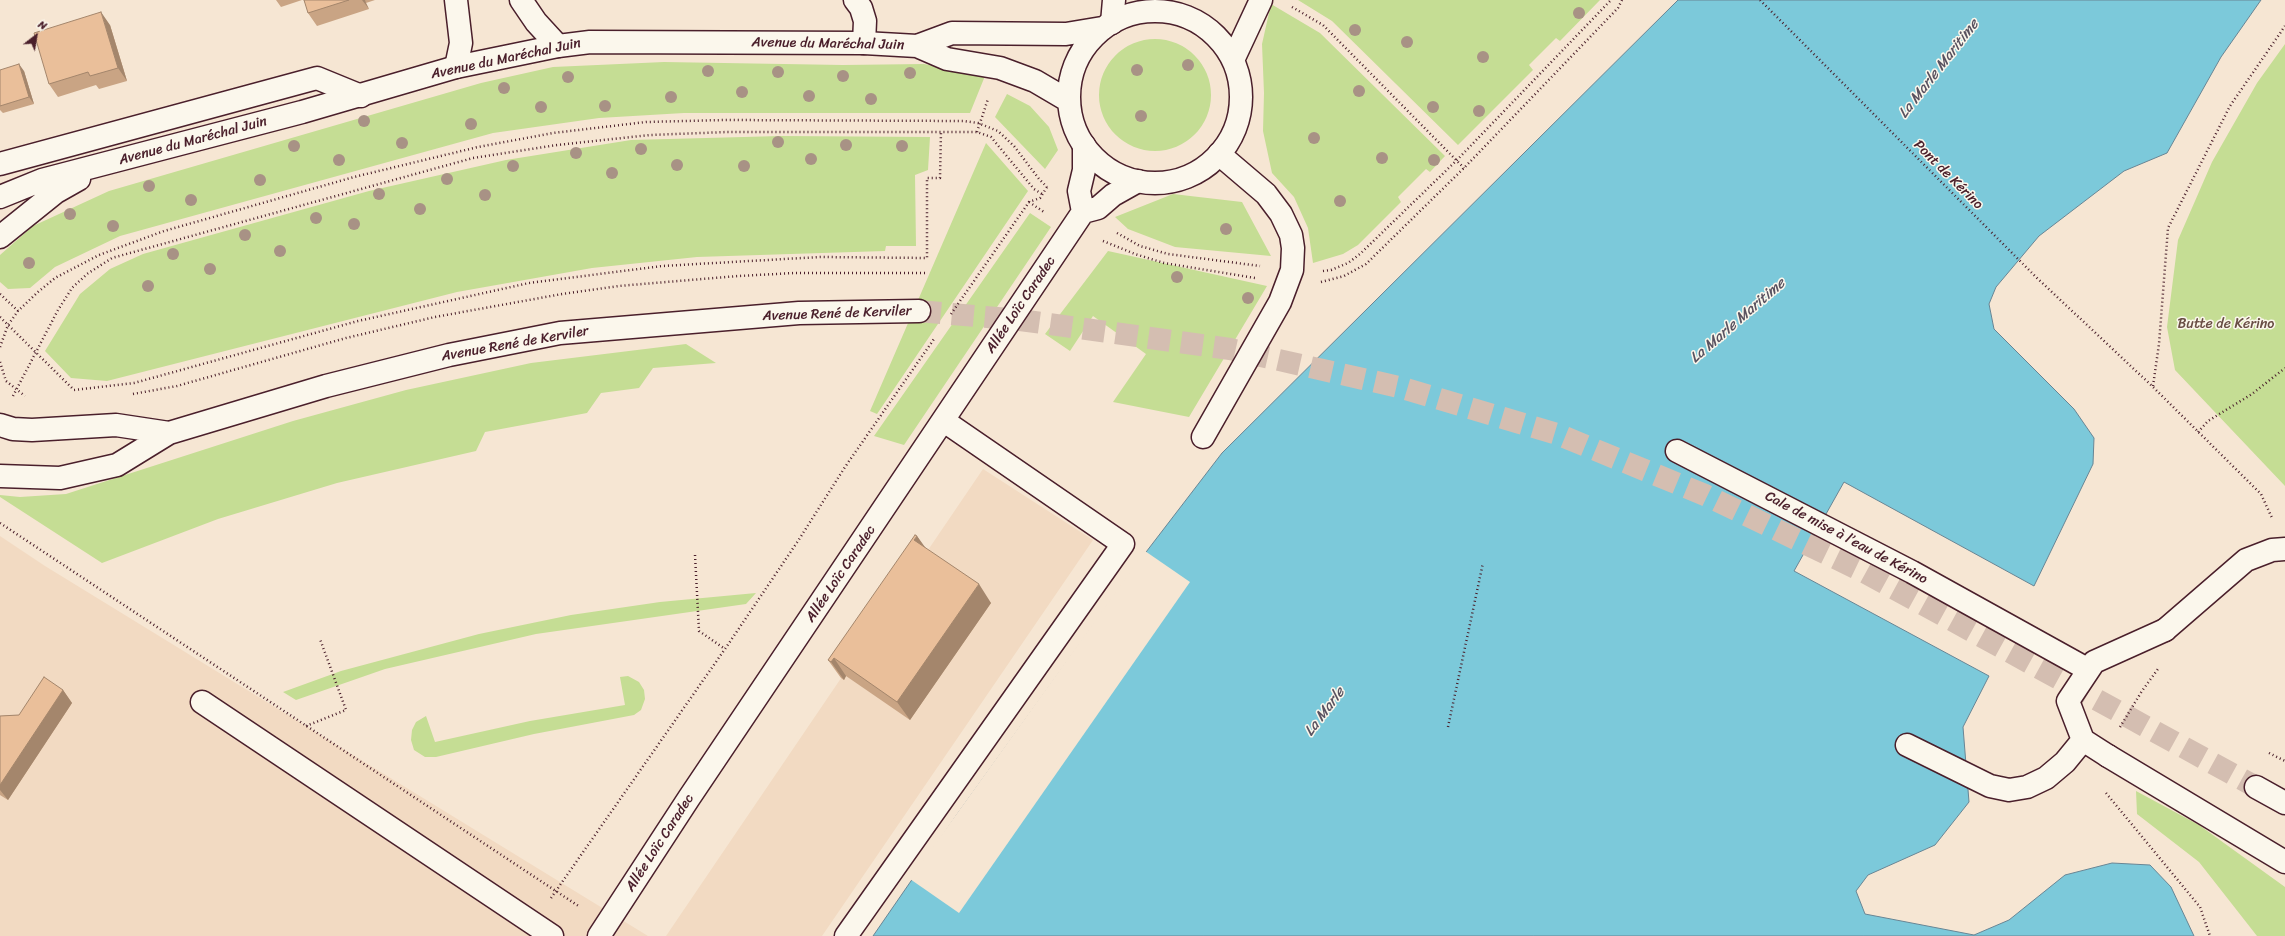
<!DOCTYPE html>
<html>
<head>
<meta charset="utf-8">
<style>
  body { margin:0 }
  #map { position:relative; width:2285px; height:936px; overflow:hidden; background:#f6e6d3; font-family:Sriracha,sans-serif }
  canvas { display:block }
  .north { position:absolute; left:16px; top:16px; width:40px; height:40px; -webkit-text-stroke:3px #fbf7ec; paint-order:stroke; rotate:31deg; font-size:11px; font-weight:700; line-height:16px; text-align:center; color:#4a1f2b }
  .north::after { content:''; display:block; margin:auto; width:14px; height:18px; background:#4a1f2b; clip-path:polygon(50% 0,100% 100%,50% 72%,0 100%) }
</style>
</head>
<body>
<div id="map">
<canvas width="2285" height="936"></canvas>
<div class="north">N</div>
</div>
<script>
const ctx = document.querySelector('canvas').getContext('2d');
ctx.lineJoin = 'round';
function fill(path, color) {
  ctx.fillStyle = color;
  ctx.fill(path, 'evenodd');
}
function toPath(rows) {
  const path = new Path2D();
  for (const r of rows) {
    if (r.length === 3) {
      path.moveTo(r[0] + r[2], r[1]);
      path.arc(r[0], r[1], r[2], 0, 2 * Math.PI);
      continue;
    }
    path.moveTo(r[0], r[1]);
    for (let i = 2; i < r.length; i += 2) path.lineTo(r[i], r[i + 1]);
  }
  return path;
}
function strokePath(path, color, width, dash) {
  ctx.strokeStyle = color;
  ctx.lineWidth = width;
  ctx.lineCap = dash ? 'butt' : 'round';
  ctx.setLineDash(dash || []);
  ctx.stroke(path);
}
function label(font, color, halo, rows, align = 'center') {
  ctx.font = font + ' Sriracha,sans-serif';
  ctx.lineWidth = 3;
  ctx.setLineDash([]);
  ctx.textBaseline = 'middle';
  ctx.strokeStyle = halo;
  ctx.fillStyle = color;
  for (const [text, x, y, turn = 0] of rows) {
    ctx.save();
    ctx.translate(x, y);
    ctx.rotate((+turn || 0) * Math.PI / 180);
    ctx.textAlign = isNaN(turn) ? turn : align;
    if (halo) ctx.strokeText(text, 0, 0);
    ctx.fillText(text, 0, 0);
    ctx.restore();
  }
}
const built = toPath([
  [983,469,1093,540,822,936,666,936],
  [0,536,45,566,648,936,0,936]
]);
const green = toPath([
  [1298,0,1600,0,1560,41,1556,38,1529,65,1533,70,1458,145,1332,21],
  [1271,4,1320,33,1445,156,1430,172,1426,169,1398,197,1401,202,1358,245,1343,254,1313,263,1308,228,1294,197,1272,173,1263,131,1264,93,1262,44],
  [1155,95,56],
  [2285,44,2285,486,2175,370,2167,327,2178,240,2212,162,2257,83],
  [664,62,843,65,924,64,985,76,970,113,684,113,599,118,493,133,120,236,55,267,30,288,8,289,0,282,0,255,33,226,109,191,481,83,553,67],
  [1007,94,1030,106,1049,127,1058,150,1045,169,995,117],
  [781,136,930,137,928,170,915,175,916,246,886,246,885,251,697,257,592,268,457,292,107,381,71,378,45,351,80,294,110,269,143,254,369,191,506,160,631,140],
  [986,143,1028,191,877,414,870,411],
  [1173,194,1242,202,1271,256,1175,247,1128,229,1115,217],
  [1030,213,1051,227,904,445,874,436],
  [1108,251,1267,286,1189,417,1113,402,1146,354,1093,316,1070,351,1045,334],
  [686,344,716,363,653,368,639,388,601,393,587,413,485,432,476,451,337,483,218,519,102,563,0,497,0,495,20,497,66,494,293,421,406,390,531,363],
  [756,593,746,604,536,634,385,669,296,700,283,692,341,671,479,634,571,615,660,602],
  [628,676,639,682,644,690,645,699,641,710,634,715,534,734,436,757,425,757,414,750,411,740,412,730,416,722,426,716,435,742,530,721,625,705,620,677],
  [2136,791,2199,825,2285,887,2285,936,2257,936,2199,862,2137,814]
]);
const water = toPath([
  [1678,0,2261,0,2221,57,2167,153,2124,171,2039,236,1996,287,1989,304,1994,329,2074,409,2094,438,2093,464,2034,586,1844,482,1794,571,1989,676,1963,727,1969,802,1935,845,1868,875,1856,891,1865,914,1974,935,2009,920,2065,875,2112,863,2150,865,2171,887,2194,936,873,936,958,813,1143,556,1222,453,1678,0]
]);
const pier = toPath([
  [1145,551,1190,582,959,913,910,879]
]);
const secondaryTunnel = toPath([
  [919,311,1020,320,1230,349,1399,387,1557,434,1705,495,1864,572,2256,787]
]);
const path = toPath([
  [1760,0,2037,278,2152,386,2261,494,2272,518],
  [1292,7,1323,25,1464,168],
  [977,132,988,99],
  [1029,202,1044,212],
  [1117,233,1140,246,1168,254,1260,266],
  [1103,241,1135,254,1164,263,1255,278],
  [1323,271,1331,270,1348,263,1360,254,1457,160,1611,0],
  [1321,282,1344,276,1366,264,1464,168,1618,8,1622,0],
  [0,294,18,311],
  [951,314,1029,202,1040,198,1047,187],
  [0,317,74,390,134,383,358,321,529,283,662,266,820,257,927,258,927,178,940,178,941,132],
  [0,347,8,325,18,311,38,292,55,278,99,255,164,231,354,177,478,147,553,133,646,122,724,120,964,121,978,123,998,131,1014,146,1039,179,1047,187],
  [0,362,6,381,25,396],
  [2153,386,2159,344,2168,228,2230,106,2285,26],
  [133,394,177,386,346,338,435,317,562,294,619,286,738,276,795,273,927,273],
  [13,396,58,310,72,288,87,274,112,258,473,158,557,145,650,135,727,132,977,132,991,137,1034,189,1042,194],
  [2198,432,2208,421,2252,394,2285,368],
  [0,523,580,907],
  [695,555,699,631,725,649],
  [306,726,346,710,320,639],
  [1448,727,1483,563],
  [2120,727,2142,691,2158,669],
  [2269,753,2285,761],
  [2106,793,2200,907,2210,936],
  [551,898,725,649,798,541,845,467,934,339]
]);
const lane = toPath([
  [0,164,317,78,361,96],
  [1203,437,1280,302,1292,270,1293,248,1291,235,1281,214,1266,194,1219,154],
  [1677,451,1912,572,2087,669],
  [202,702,552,936],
  [1907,745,1990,786,2009,790,2027,787,2046,778,2065,762,2083,740],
  [2108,756,2083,740,2068,701,2094,662,2165,630],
  [846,936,1123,544,944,421]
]);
const street = toPath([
  [521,0,536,22,558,46],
  [855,0,861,8,865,21,864,43],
  [1112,23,1114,0],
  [456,67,461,43,456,0],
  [1083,212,1079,191,1084,170,1084,145],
  [2165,630,2246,560,2272,550,2285,549],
  [2108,756,2285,862],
  [599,936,689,798,1083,212,1098,208,1113,195,1138,181]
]);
const secondary = toPath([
  [1155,97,86],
  [917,46,952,33,1066,34,1102,28],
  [1233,60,1261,0],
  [0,197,42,180,302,112,456,67,558,46,590,42,864,43,917,46,947,59,1000,68,1035,81,1069,101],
  [0,237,56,192,79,179],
  [0,425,13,429,32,430,116,425,169,433],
  [0,476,60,478,117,465,169,433,326,386,449,355,560,333,799,313,919,311],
  [2256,787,2285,803]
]);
const trees = [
  [1579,13],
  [1355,30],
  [1407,42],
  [1483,57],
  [1188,65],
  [1137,70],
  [708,71],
  [778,72],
  [910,73],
  [843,76],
  [568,77],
  [504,88],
  [1359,91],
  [742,92],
  [809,96],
  [671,97],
  [871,99],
  [605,106],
  [541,107],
  [1433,107],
  [1479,111],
  [1141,116],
  [364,121],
  [471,124],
  [1314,138],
  [778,142],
  [402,143],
  [846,145],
  [294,146],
  [902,146],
  [641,149],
  [576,153],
  [1382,158],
  [811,159],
  [339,160],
  [1434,160],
  [677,165],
  [513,166],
  [744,166],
  [612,173],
  [447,179],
  [260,180],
  [149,186],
  [379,194],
  [485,195],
  [191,200],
  [1340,201],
  [420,209],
  [70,214],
  [316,218],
  [354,224],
  [113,226],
  [1226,229],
  [245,235],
  [280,251],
  [173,254],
  [29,263],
  [210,269],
  [1177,277],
  [148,286],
  [1248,298]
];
const wall = toPath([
  [276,0,302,0,281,7],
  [304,0,375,0,366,3,369,9,317,26,308,13],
  [110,25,127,81,99,89,96,85,58,97,49,84],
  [0,70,24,71,34,104,3,113,0,110],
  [917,536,924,547,991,603,910,720,846,676,844,680,841,678,828,660],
  [63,690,72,703,8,800,0,795,0,716,19,715]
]);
const shadedWall = toPath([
  [362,0,365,0,366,3,369,9],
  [101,12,110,25,127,81,118,68],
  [19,64,24,71,34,104,29,97],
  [917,536,930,554,914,540],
  [979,584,991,603,910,720,897,702],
  [834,658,846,676,844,680,831,662],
  [63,690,72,703,8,800,0,790,0,785]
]);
const building = toPath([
  [304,0,349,0,308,13,304,0],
  [101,12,118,68,90,76,88,72,49,84,34,33,101,12],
  [19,64,29,97,0,106,0,70,19,64],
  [915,535,917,536,914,540,979,584,897,702,834,658,831,662,828,660,915,535],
  [44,677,63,690,0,785,0,716,19,715,44,677]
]);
const streetNames = [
  ["Avenue du Maréchal Juin",828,44,1],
  ["Avenue du Maréchal Juin",506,59,-12],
  ["Avenue du Maréchal Juin",193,141,-15],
  ["Pont de Kérino",1948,175,45],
  ["Allée Loïc Caradec",1021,305,-56],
  ["Avenue René de Kerviler",837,314,-2],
  ["Avenue René de Kerviler",515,344,-10],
  ["Cale de mise à l’eau de Kérino",1846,538,28],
  ["Allée Loïc Caradec",841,574,-56],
  ["Allée Loïc Caradec",660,843,-57]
];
const parkNames = [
  ["Butte de Kérino",2226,324]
];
const waterNames = [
  ["La Marle Maritime",1939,69,-52],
  ["La Marle Maritime",1738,321,-41],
  ["La Marle",1325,712,-53]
];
fill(built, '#f2dac2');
fill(green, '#c5dd94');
fill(water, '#7cc9da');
strokePath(water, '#688594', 1);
fill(pier, '#f6e6d3');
strokePath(secondaryTunnel, '#d4beb1', 22, [22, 11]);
strokePath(lane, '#4a1f2b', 25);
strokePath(street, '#4a1f2b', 25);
strokePath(secondary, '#4a1f2b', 25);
strokePath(path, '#4a1f2b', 2.5, [1, 3]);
strokePath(lane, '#fbf7ec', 22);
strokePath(street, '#fbf7ec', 22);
strokePath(secondary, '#fbf7ec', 22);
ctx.fillStyle = '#a89285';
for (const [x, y] of trees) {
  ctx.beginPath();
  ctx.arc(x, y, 6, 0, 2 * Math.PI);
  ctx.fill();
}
fill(wall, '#c9a484');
fill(shadedWall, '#a4866c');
fill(building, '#eabf9a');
strokePath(building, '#a4866c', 1);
label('14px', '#4a1f2b', '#fbf7ec', streetNames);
label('14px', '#694e45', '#fbf7ec', parkNames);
label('italic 15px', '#595260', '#fbf7ec', waterNames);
</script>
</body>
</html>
